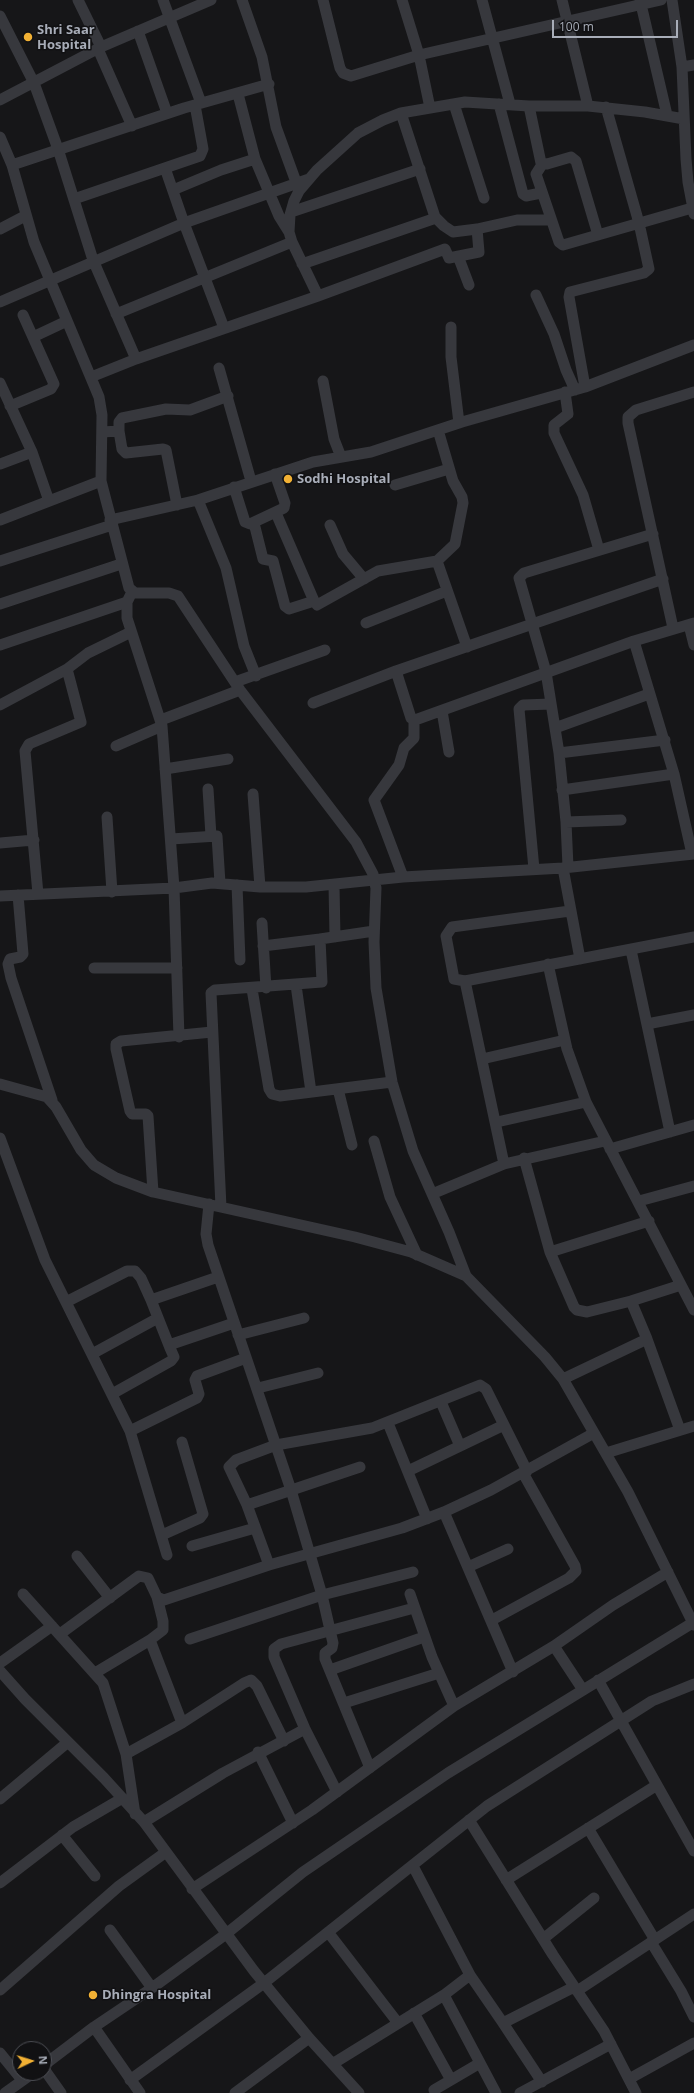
<!DOCTYPE html>
<html>
<head>
<meta charset="utf-8">
<style>
  body { margin:0 }
  #map { position:relative; width:694px; height:2093px; overflow:hidden; background:#161618; font-family:"Open Sans",sans-serif }
  canvas { display:block }
  .north { position:absolute; left:12px; top:2041px; width:40px; height:40px; box-sizing:border-box; background:#111113; border:1px solid #4d4f55; border-radius:50%; rotate:86deg; font-size:11px; font-weight:700; line-height:16px; text-align:center; color:#a8adb8 }
  .north::after { content:''; display:block; margin:auto; width:14px; height:18px; background:#f2b134; clip-path:polygon(50% 0,100% 100%,50% 72%,0 100%) }
  .scale { position:absolute; left:552px; top:20px; width:126px; height:18px; box-sizing:border-box; border:2px solid #a8adb8; border-top:0; padding-left:5px; font-size:12px; line-height:14px; white-space:nowrap; color:#a8adb8; -webkit-text-stroke:3px #111113; paint-order:stroke }
</style>
</head>
<body>
<div id="map">
<canvas width="694" height="2093"></canvas>
<div class="north">N</div>
<div class="scale">100 m</div>
</div>
<script>
const ctx = document.querySelector('canvas').getContext('2d');
ctx.lineJoin = 'round';
function toPath(rows) {
  const path = new Path2D();
  for (const r of rows) {
    path.moveTo(r[0], r[1]);
    for (let i = 2; i < r.length; i += 2) path.lineTo(r[i], r[i + 1]);
  }
  return path;
}
function strokePath(path, color, width, dash) {
  ctx.strokeStyle = color;
  ctx.lineWidth = width;
  ctx.lineCap = dash ? 'butt' : 'round';
  ctx.setLineDash(dash || []);
  ctx.stroke(path);
}
function label(font, color, halo, rows, align = 'center') {
  ctx.font = font + ' "Open Sans",sans-serif';
  ctx.lineWidth = 3;
  ctx.setLineDash([]);
  ctx.textBaseline = 'middle';
  ctx.strokeStyle = halo;
  ctx.fillStyle = color;
  for (const [text, x, y, turn = 0] of rows) {
    ctx.save();
    ctx.translate(x, y);
    ctx.rotate((+turn || 0) * Math.PI / 180);
    ctx.textAlign = isNaN(turn) ? turn : align;
    if (halo) ctx.strokeText(text, 0, 0);
    ctx.fillText(text, 0, 0);
    ctx.restore();
  }
}
const minor = toPath([
  [78,0,101,47],
  [163,0,201,103],
  [242,0,262,57,276,127,296,182],
  [323,0,340,68,343,73,351,76,419,55,661,0],
  [402,0,419,55,430,108],
  [482,0,510,104],
  [562,0,588,106],
  [640,0,667,115],
  [672,0,682,67,686,159,688,182,694,214],
  [0,16,34,83,58,149,93,260,136,359],
  [138,31,167,113],
  [98,49,132,126],
  [682,67,694,65],
  [238,94,255,159,279,216,289,232],
  [0,100,101,47,211,0],
  [454,104,484,198],
  [499,104,523,194,526,196,541,193],
  [529,106,541,163,547,164,571,157,576,161,598,235],
  [401,113,435,217,444,226,453,232,477,229,517,220,551,220],
  [0,137,12,165,34,242,99,397,102,415,101,481,129,588,135,593,169,593,178,596,240,690,356,842,373,874,376,888,374,942,376,988,392,1082,413,1151,449,1232,466,1276],
  [543,163,536,174,559,242,563,245,692,208],
  [12,165,184,108,269,84],
  [165,168,184,223,224,328],
  [173,190,221,170,255,159],
  [74,199,200,156,203,149,195,105],
  [291,212,420,169],
  [0,229,25,216],
  [458,256,469,285],
  [302,264,433,219,435,217],
  [536,295,554,334,566,370,575,390],
  [318,296,292,242,289,232,290,215,294,201,299,191,317,170,358,133,383,120,401,113,465,102,529,106,588,106,645,112,684,119],
  [0,302,184,223,309,179],
  [116,314,292,242],
  [451,327,451,357,459,423],
  [33,337,67,321],
  [219,368,251,481],
  [91,377,136,359,318,296,445,249,449,258,479,252,477,229],
  [323,381,334,439,341,457],
  [0,383,32,452,49,501],
  [585,387,569,297,570,292,644,273,649,269,639,223,606,107],
  [565,392,568,414,554,425,554,433,583,495,599,550],
  [10,406,51,389,54,384,23,315],
  [119,431,122,449,126,453,163,449,166,450,177,505],
  [102,432,119,431,119,422,122,418,166,409,190,410,228,396],
  [0,464,32,452],
  [395,485,449,469],
  [234,487,245,522,250,524,284,508,285,503,275,474],
  [198,500,226,568,244,646,256,676],
  [276,513,314,601,317,605,378,571,437,561,455,544,463,503,462,497,453,481,438,430],
  [0,520,101,481],
  [110,520,198,500,313,462,371,452,462,422,585,387,694,345],
  [254,523,263,559,273,561,285,606,289,609,314,601],
  [330,525,343,554,364,579],
  [0,561,112,525],
  [437,561,467,647],
  [132,592,127,602,127,618,162,726,174,888,179,1037],
  [0,604,121,564],
  [366,623,447,591],
  [689,625,694,645],
  [673,628,628,423,628,417,636,410,694,392],
  [634,641,674,774,692,854],
  [0,645,127,602],
  [396,671,411,718,415,720,634,641,694,623],
  [235,682,325,650],
  [313,703,396,671,663,579],
  [0,705,67,669,88,653,131,632],
  [442,711,449,752],
  [161,720,240,690],
  [555,728,649,694],
  [116,746,162,726],
  [559,753,665,740],
  [165,769,228,759],
  [208,789,211,836],
  [562,790,674,774],
  [253,794,260,887],
  [107,817,112,892],
  [566,822,621,820],
  [171,839,217,836,220,883],
  [0,843,34,840],
  [568,867,566,822,559,753,546,672,519,578,524,573,653,534],
  [563,868,580,959],
  [534,869,519,709,523,705,551,704],
  [403,877,374,800,399,765,404,748,414,738,414,720],
  [237,885,240,960],
  [334,885,335,937],
  [38,894,25,751,29,744,81,722,67,669],
  [18,895,23,954,20,957,10,959,8,964,11,978,52,1100],
  [0,896,174,888,212,883,260,887,306,887,403,877,563,868,694,854],
  [570,911,452,927,446,936,454,979,465,981,694,937],
  [262,923,266,988],
  [263,946,320,939],
  [631,950,670,1132],
  [548,964,567,1049,586,1102,694,1310],
  [94,968,177,968],
  [465,981,504,1164],
  [296,985,311,1092],
  [252,989,269,1089,272,1094,280,1096,392,1082],
  [647,1024,694,1015],
  [482,1059,565,1040],
  [0,1084,47,1097,56,1107,81,1150,94,1165,116,1178,153,1192,355,1237,411,1252,466,1276,545,1357,563,1379,628,1492,694,1625],
  [338,1089,352,1145],
  [497,1122,586,1102],
  [0,1138,45,1260,130,1431,167,1555],
  [374,1141,390,1197,417,1255],
  [610,1149,694,1125],
  [524,1158,550,1252,574,1307,577,1310,587,1312,631,1301,681,1285],
  [153,1192,148,1116,146,1114,132,1114,130,1111,116,1049,116,1044,121,1041,212,1032],
  [432,1194,504,1164,605,1141],
  [639,1201,694,1186],
  [209,1204,206,1234,208,1245,291,1490,322,1595,333,1643,332,1648,325,1653,325,1659,370,1768],
  [221,1207,211,993,215,990,322,982,320,939,374,931],
  [550,1252,649,1221],
  [151,1300,218,1277],
  [631,1301,647,1339,680,1430],
  [66,1302,127,1271,135,1271,141,1278,151,1300,170,1348],
  [238,1335,304,1318],
  [92,1354,158,1318],
  [563,1379,647,1339],
  [258,1388,318,1373],
  [112,1394,171,1361,174,1357,170,1348,172,1344,234,1323],
  [441,1402,460,1446],
  [388,1423,427,1519],
  [130,1431,197,1398,199,1394,195,1380,197,1376,246,1358],
  [606,1453,694,1426],
  [408,1471,504,1425],
  [247,1505,360,1467],
  [444,1512,513,1672],
  [162,1535,200,1518,203,1514,182,1442],
  [192,1546,255,1528],
  [77,1556,110,1598],
  [269,1565,247,1505,229,1467,236,1460,276,1445,372,1428,480,1385,486,1389,527,1471],
  [468,1567,508,1549],
  [23,1594,103,1683,126,1754,135,1814],
  [410,1594,432,1657,454,1706],
  [492,1620,569,1578,576,1571,575,1566,523,1473],
  [60,1634,139,1576,148,1578,157,1597,164,1600,269,1565,402,1528,444,1512,491,1490,594,1433],
  [190,1639,322,1595,413,1572],
  [150,1640,182,1723],
  [554,1646,583,1690],
  [0,1663,52,1626],
  [330,1670,424,1637],
  [0,1671,25,1699,104,1778,144,1822,254,1971,309,2038,359,2093],
  [95,1673,150,1640,163,1630,163,1621,157,1597],
  [598,1680,694,1851],
  [344,1703,439,1673],
  [258,1752,293,1823],
  [126,1754,182,1723,244,1683,251,1680,257,1686,284,1741],
  [337,1792,305,1729,274,1657,274,1649,281,1644,414,1608],
  [0,1799,68,1742],
  [469,1820,553,1955,604,2031,636,2093],
  [144,1822,223,1773,305,1729],
  [588,1828,655,1940],
  [62,1835,95,1876],
  [413,1866,470,1975,503,2023,574,1987],
  [506,1880,657,1785],
  [0,1883,73,1827,121,1799],
  [192,1889,312,1810,454,1706,554,1646,613,1605,668,1572],
  [110,1930,152,1988],
  [328,1932,398,2023],
  [543,1939,594,1898],
  [651,1942,681,1991,694,2017],
  [0,1990,119,1886,166,1852],
  [577,1991,694,1914],
  [444,1995,496,2093],
  [414,2013,451,2080],
  [503,2023,542,2082],
  [94,2027,140,2093],
  [0,2053,22,2080],
  [334,2063,444,1995,470,1975],
  [44,2065,94,2027,152,1988,226,1934,303,1872,448,1773,694,1622],
  [44,2069,61,2093],
  [629,2079,694,2043],
  [130,2080,264,1983,487,1806,652,1701,694,1684],
  [434,2090,480,2063],
  [5,2093,33,2073],
  [235,2093,309,2038],
  [520,2093,611,2044]
]);
const markers = [
  [28,37,5,"#f2b134"],
  [288,479,5,"#f2b134"],
  [93,1995,5,"#f2b134"]
];
const poiNames = [
  ["Shri Saar",37,30],
  ["Hospital",37,45],
  ["Sodhi Hospital",297,479],
  ["Dhingra Hospital",102,1995]
];
strokePath(minor, '#37383d', 11);
for (const [x, y, r, color] of markers) {
  const dot = new Path2D();
  dot.arc(x, y, r, 0, 2 * Math.PI);
  ctx.fillStyle = color;
  ctx.fill(dot);
  strokePath(dot, '#111113', 1.5);
}
label('bold 13px', '#a8adb8', '#111113', poiNames, 'left');
</script>
</body>
</html>
